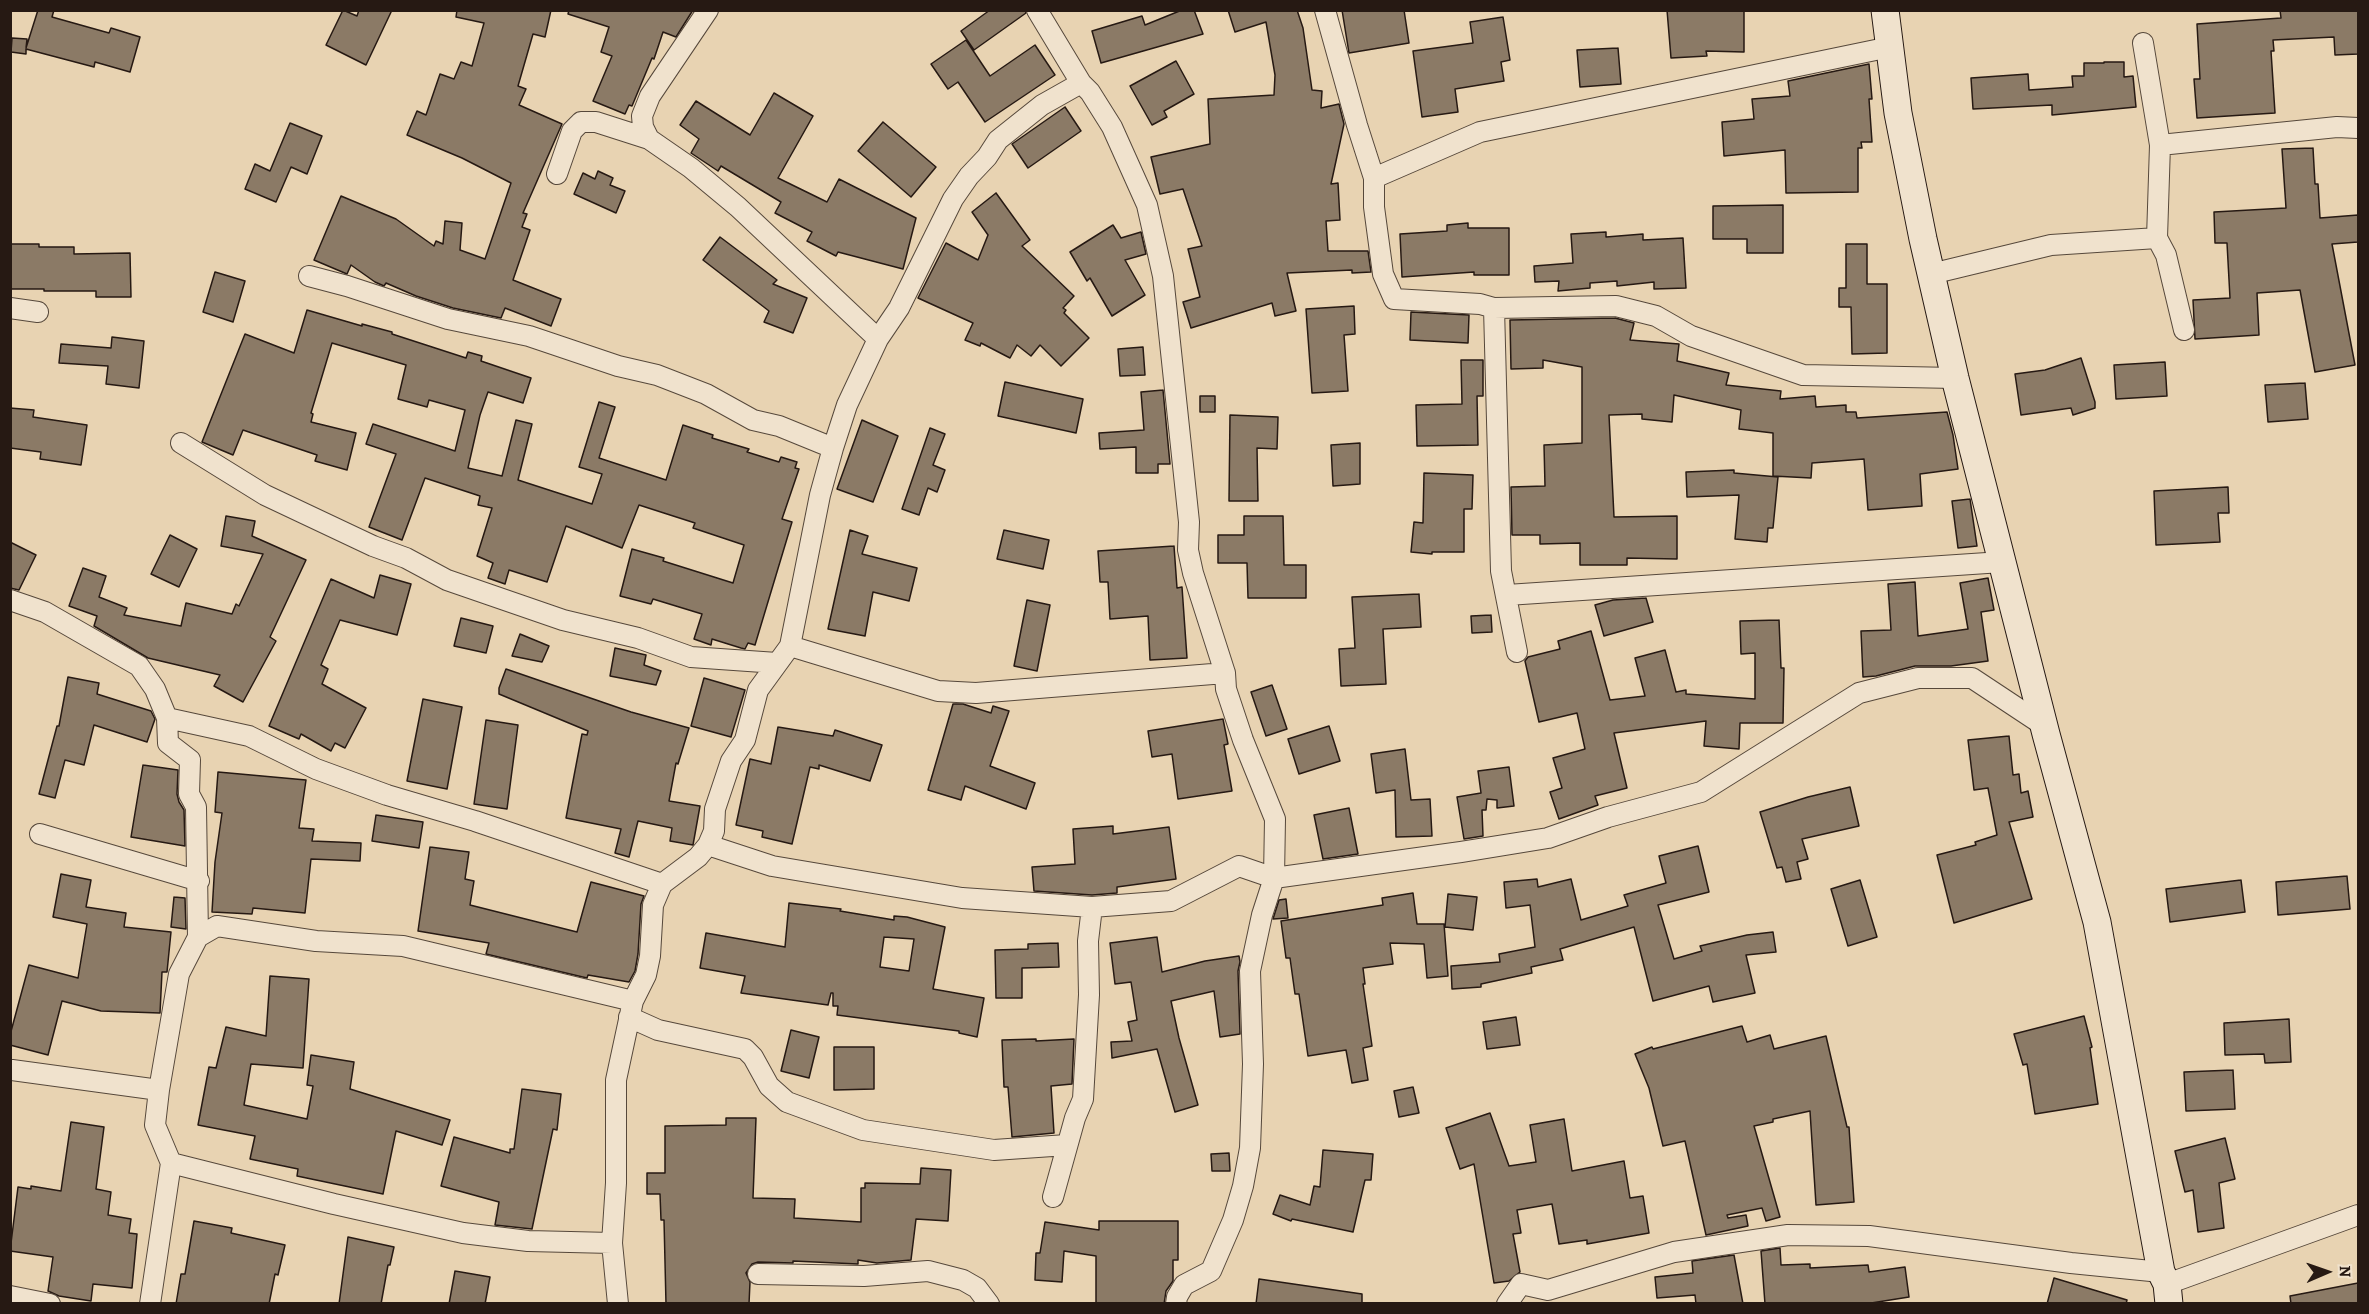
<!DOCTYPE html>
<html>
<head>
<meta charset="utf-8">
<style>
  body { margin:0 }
  #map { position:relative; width:2369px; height:1314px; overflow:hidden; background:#e8d3b2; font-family:Alegreya,serif }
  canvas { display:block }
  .frame { position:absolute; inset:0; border:12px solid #261913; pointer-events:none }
  .north { position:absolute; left:2297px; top:1242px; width:60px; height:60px; -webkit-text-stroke:4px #f0e2cd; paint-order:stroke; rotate:88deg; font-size:16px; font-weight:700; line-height:24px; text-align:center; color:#261913 }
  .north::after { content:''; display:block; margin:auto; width:21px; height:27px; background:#261913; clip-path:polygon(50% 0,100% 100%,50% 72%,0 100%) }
</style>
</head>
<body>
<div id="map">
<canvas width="2369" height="1314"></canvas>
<div class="frame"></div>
<div class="north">N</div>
</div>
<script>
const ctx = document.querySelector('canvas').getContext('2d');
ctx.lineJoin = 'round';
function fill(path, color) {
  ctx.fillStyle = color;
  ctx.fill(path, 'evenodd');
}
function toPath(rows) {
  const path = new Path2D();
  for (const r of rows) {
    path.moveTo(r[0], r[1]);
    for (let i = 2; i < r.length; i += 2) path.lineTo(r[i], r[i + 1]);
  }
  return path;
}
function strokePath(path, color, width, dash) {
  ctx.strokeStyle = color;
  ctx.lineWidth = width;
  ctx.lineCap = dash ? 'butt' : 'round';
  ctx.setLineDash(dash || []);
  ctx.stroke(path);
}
const building = toPath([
  [38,10,54,10,52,17,109,33,111,28,140,37,130,72,95,62,94,67,26,49,26,54,11,52,12,38,27,39,26,48,38,10],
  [343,10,357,16,359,10,392,10,366,65,326,45,343,10],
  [457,10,551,10,545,37,533,34,518,86,526,89,519,105,562,124,523,213,527,214,522,227,530,230,513,280,561,299,551,326,505,308,501,318,453,308,416,296,386,283,384,286,375,282,351,265,347,274,314,260,341,196,396,219,434,246,436,241,443,244,445,221,462,223,460,250,485,259,511,183,462,158,407,135,417,111,426,115,440,74,454,79,461,62,472,66,484,23,456,17,457,10],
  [569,10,693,10,676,37,663,32,654,59,652,58,632,106,629,105,625,114,593,101,612,56,601,52,609,27,568,14,569,10],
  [990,10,1025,10,1026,13,974,50,961,31,990,10],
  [1182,10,1194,10,1203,34,1101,63,1092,31,1142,16,1145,25,1182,10],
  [1228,10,1297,10,1303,28,1312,90,1322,91,1321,108,1339,104,1344,124,1331,184,1338,183,1340,220,1326,221,1328,251,1368,251,1371,272,1352,273,1352,270,1287,273,1296,311,1275,316,1272,303,1191,328,1183,302,1200,297,1188,249,1202,246,1183,189,1160,194,1151,157,1210,144,1208,99,1274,95,1275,75,1266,22,1235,32,1228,10],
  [1342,10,1404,10,1409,43,1349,53,1342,10],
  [1667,10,1744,10,1744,52,1706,51,1707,56,1671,58,1667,10],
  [2280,10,2358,10,2358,54,2335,55,2334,37,2273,40,2274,51,2271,51,2275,113,2197,118,2194,79,2200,79,2197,24,2281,18,2280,10],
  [1503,17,1510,60,1501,62,1504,81,1455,89,1458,112,1422,117,1413,51,1473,43,1470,22,1503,17],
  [966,40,990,76,1035,45,1055,75,985,122,958,82,948,89,931,64,966,40],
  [1618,48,1621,84,1580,87,1577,50,1618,48],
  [1176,61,1194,94,1164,111,1167,117,1152,125,1130,86,1176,61],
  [2104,62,2124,62,2124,77,2133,76,2136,107,2052,115,2052,105,1973,109,1971,78,2028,74,2029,90,2073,87,2072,76,2084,76,2084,63,2104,63,2104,62],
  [1869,64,1872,99,1869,99,1872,142,1861,142,1862,148,1858,148,1858,192,1786,193,1785,150,1724,156,1722,122,1754,119,1752,99,1790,96,1788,81,1869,64],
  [774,93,813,116,778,178,827,202,839,179,916,218,903,269,838,252,836,256,807,241,812,232,775,213,781,202,721,166,718,171,691,153,699,139,680,125,696,101,750,135,774,93],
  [1065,107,1081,131,1028,168,1012,144,1065,107],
  [883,122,936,167,911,197,858,151,883,122],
  [290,123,322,136,307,174,291,167,276,202,245,189,255,164,270,171,290,123],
  [2313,148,2315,184,2318,184,2320,218,2358,215,2358,242,2332,244,2355,365,2315,372,2300,290,2257,293,2259,335,2195,339,2193,300,2230,298,2227,243,2215,243,2214,212,2286,208,2282,149,2313,148],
  [598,171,613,178,610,185,625,191,616,213,574,194,583,173,595,179,598,171],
  [996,193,1030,240,1022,246,1074,296,1063,308,1066,310,1064,313,1089,338,1061,366,1040,345,1031,356,1017,345,1010,358,981,343,980,346,965,340,973,323,918,298,946,243,978,260,988,235,972,212,996,193],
  [1783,205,1783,253,1747,253,1747,239,1713,239,1713,206,1783,205],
  [1468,223,1468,228,1509,228,1509,275,1474,275,1474,272,1402,277,1400,234,1447,231,1447,225,1468,223],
  [1113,225,1121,238,1141,232,1146,254,1125,260,1145,295,1112,316,1090,278,1087,281,1070,252,1113,225],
  [1606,232,1606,237,1643,234,1643,240,1683,238,1686,288,1654,289,1654,282,1617,286,1617,281,1590,283,1590,288,1558,291,1559,281,1535,282,1534,266,1573,263,1571,234,1606,232],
  [720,237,777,280,773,284,807,298,793,333,764,322,769,311,703,260,720,237],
  [10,244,39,244,39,247,74,247,74,254,130,253,131,297,96,297,96,291,44,291,44,289,10,289,10,244],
  [1846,244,1867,244,1867,284,1887,284,1887,353,1852,354,1851,307,1839,307,1839,288,1846,288,1846,244],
  [215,272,245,281,233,322,203,312,215,272],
  [1354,306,1355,334,1344,335,1348,391,1312,393,1306,309,1354,306],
  [307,310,362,326,362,324,392,332,392,334,466,358,468,352,482,356,481,361,531,378,523,403,488,392,480,415,468,468,502,476,516,420,532,424,518,480,592,504,602,474,579,467,599,402,615,407,599,458,666,480,683,425,713,435,712,438,749,449,747,452,779,462,781,457,797,462,795,468,799,469,782,519,792,522,755,645,748,643,745,649,741,648,712,639,711,645,694,639,702,614,653,599,651,604,620,596,632,549,664,558,663,561,733,583,744,545,693,528,695,523,639,505,622,548,566,526,547,582,509,570,505,584,488,578,493,563,477,556,492,508,478,505,480,496,425,478,402,540,369,527,396,454,366,444,373,424,455,451,465,410,429,400,427,407,398,399,406,365,332,343,311,413,313,414,311,422,356,433,347,470,315,461,317,455,243,430,233,455,202,442,245,334,294,353,307,310],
  [1411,312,1469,315,1468,343,1410,340,1411,312],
  [1615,318,1634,323,1630,340,1679,344,1677,361,1729,373,1726,385,1781,391,1780,399,1815,396,1816,407,1846,405,1846,412,1856,412,1857,418,1947,412,1953,435,1958,469,1920,474,1922,506,1868,510,1864,459,1812,463,1811,478,1773,476,1773,433,1739,429,1741,410,1674,395,1672,422,1642,419,1642,414,1609,415,1614,517,1677,516,1677,559,1627,558,1627,565,1580,565,1580,543,1540,544,1540,535,1512,535,1511,487,1545,486,1544,445,1582,443,1582,367,1543,360,1543,368,1511,369,1510,320,1615,318],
  [112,337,144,341,139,388,106,384,108,366,59,363,61,344,111,348,112,337],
  [1143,347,1145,375,1120,376,1118,349,1143,347],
  [2081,358,2095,402,2095,408,2073,415,2071,408,2021,415,2015,374,2045,370,2081,358],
  [1461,360,1483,360,1483,396,1477,396,1478,445,1417,446,1416,405,1462,404,1461,360],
  [2165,362,2167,396,2116,399,2114,365,2165,362],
  [1005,382,1083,399,1076,433,998,416,1005,382],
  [2305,383,2308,419,2268,422,2265,385,2305,383],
  [1163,390,1170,464,1158,464,1158,473,1136,473,1136,447,1100,449,1099,433,1144,430,1141,392,1163,390],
  [1200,396,1215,396,1215,412,1200,412,1200,396],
  [10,408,34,410,33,417,87,425,81,465,40,459,41,452,10,448,10,408],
  [1230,415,1278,417,1277,449,1257,448,1258,501,1229,501,1230,415],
  [862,420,898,436,873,502,837,489,862,420],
  [930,428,945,434,933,465,945,470,937,492,928,488,919,515,902,509,930,428],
  [1360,443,1360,484,1333,486,1331,445,1360,443],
  [1734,470,1734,473,1778,477,1773,528,1768,528,1767,542,1735,539,1739,495,1687,497,1686,472,1734,470],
  [1424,473,1473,475,1472,509,1464,509,1464,552,1432,552,1432,554,1411,552,1414,522,1423,523,1424,473],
  [2228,487,2229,513,2218,513,2220,542,2156,545,2154,491,2228,487],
  [1970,499,1977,546,1958,548,1952,501,1970,499],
  [226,516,255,521,252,536,306,560,270,637,276,641,243,702,214,686,220,675,148,658,94,626,97,616,69,606,83,568,106,576,99,597,127,608,124,615,181,626,186,603,232,614,236,604,239,606,263,554,221,546,226,516],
  [1244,516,1283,516,1284,565,1306,565,1306,598,1248,598,1247,563,1218,563,1218,535,1244,535,1244,516],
  [850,530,868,536,862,554,917,568,909,601,873,592,865,636,828,629,850,530],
  [1004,530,1049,540,1043,569,997,559,1004,530],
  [170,535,197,549,179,587,151,574,170,535],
  [10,542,36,555,19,590,10,588,10,542],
  [1174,546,1177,588,1182,587,1187,658,1150,660,1148,616,1110,619,1108,582,1100,582,1098,551,1174,546],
  [380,575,411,584,397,635,340,620,321,665,328,669,322,684,366,708,345,748,335,743,331,751,301,734,299,739,269,726,331,579,374,598,380,575],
  [1988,578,1994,610,1981,612,1988,661,1951,666,1915,666,1876,676,1863,677,1861,631,1891,630,1888,584,1915,582,1918,636,1968,629,1960,583,1988,578],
  [1419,594,1421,627,1383,629,1386,684,1341,686,1339,649,1355,648,1352,597,1419,594],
  [1646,598,1653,622,1604,636,1595,605,1613,600,1646,598],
  [1027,600,1050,605,1037,671,1014,666,1027,600],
  [1491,615,1492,632,1472,633,1471,616,1491,615],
  [461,618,493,626,486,653,454,646,461,618],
  [1779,620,1781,668,1784,668,1783,723,1740,723,1739,749,1704,746,1706,721,1614,733,1627,788,1595,796,1598,805,1559,819,1550,792,1562,788,1553,758,1585,749,1577,713,1539,722,1525,661,1528,657,1560,649,1558,641,1591,631,1610,700,1645,696,1635,658,1665,650,1676,692,1686,690,1686,694,1755,699,1755,653,1741,654,1740,621,1779,620],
  [520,634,549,646,542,662,512,656,520,634],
  [615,648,646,655,644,665,661,671,656,685,610,676,615,648],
  [506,669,631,712,689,728,678,764,676,763,669,801,700,806,693,845,670,841,672,828,638,821,629,857,615,853,621,829,566,818,582,734,587,735,588,731,499,694,499,688,506,669],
  [68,677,99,683,97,694,151,711,155,719,147,742,94,725,84,765,65,760,55,798,39,794,57,726,59,726,68,677],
  [704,678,745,690,731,737,691,726,704,678],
  [1272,685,1287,729,1266,736,1251,692,1272,685],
  [423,699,462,707,447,789,407,781,423,699],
  [953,704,963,704,991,713,993,706,1009,711,990,766,1035,783,1026,809,965,786,961,800,928,790,953,704],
  [1223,719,1228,744,1224,745,1232,791,1178,799,1172,754,1152,757,1148,731,1223,719],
  [486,720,518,725,507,809,474,804,486,720],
  [1329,726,1340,761,1299,774,1288,739,1329,726],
  [778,727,833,736,835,730,882,745,870,781,819,765,819,769,810,767,792,844,762,837,763,831,736,825,750,759,771,764,778,727],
  [2009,736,2013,775,2019,774,2021,793,2028,791,2033,817,2009,822,2032,899,1954,923,1937,855,1976,845,1975,842,1997,835,1988,788,1974,790,1968,740,2009,736],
  [1405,749,1411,800,1430,799,1432,836,1396,837,1395,790,1376,793,1371,754,1405,749],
  [143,765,178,770,177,794,179,802,184,810,185,846,131,837,143,765],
  [1509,767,1514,806,1497,808,1497,800,1487,799,1486,810,1482,810,1483,836,1464,839,1457,797,1481,793,1478,771,1509,767],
  [218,772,306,780,299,828,314,829,312,841,361,843,360,861,311,859,305,913,253,908,252,914,212,912,215,862,222,813,215,812,218,772],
  [1850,787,1859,826,1802,839,1808,859,1797,862,1801,879,1786,882,1782,867,1777,868,1760,812,1808,797,1850,787],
  [1349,808,1358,854,1323,859,1314,815,1349,808],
  [376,815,423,822,419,848,372,841,376,815],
  [1113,826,1113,834,1169,827,1176,879,1117,887,1117,893,1092,895,1034,891,1032,867,1075,864,1073,829,1113,826],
  [1698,846,1709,892,1658,905,1674,959,1702,951,1700,946,1747,935,1773,932,1776,952,1746,955,1755,993,1713,1002,1709,986,1653,1001,1634,927,1560,949,1563,960,1531,967,1532,973,1481,984,1481,987,1452,989,1451,966,1500,962,1499,954,1535,947,1530,905,1506,908,1504,882,1537,879,1538,887,1571,879,1581,920,1628,906,1624,895,1666,883,1659,856,1698,846],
  [430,847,469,852,465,879,474,881,470,905,577,932,591,882,644,896,641,904,638,954,635,971,629,982,588,975,587,978,486,954,489,943,418,931,430,847],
  [61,874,91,880,86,907,126,913,124,927,171,932,167,972,162,972,160,1013,101,1011,62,1001,48,1055,10,1045,10,1035,29,965,78,978,87,924,53,917,61,874],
  [2347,876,2350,909,2278,915,2276,882,2347,876],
  [1860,880,1877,937,1848,946,1831,889,1860,880],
  [2241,880,2245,912,2170,922,2166,889,2241,880],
  [1413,893,1417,924,1444,924,1448,976,1427,978,1424,944,1390,943,1393,964,1363,968,1365,984,1363,984,1372,1046,1363,1048,1368,1080,1352,1083,1346,1050,1308,1056,1299,994,1295,994,1290,958,1286,958,1281,921,1383,905,1382,898,1413,893],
  [1448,894,1477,897,1473,930,1445,927,1448,894],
  [174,897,185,898,186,929,171,927,174,897],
  [1286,899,1288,918,1273,919,1279,900,1286,899],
  [789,903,841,909,840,911,894,920,894,916,907,917,945,927,933,989,984,998,977,1037,959,1033,959,1031,837,1015,838,1006,833,1006,833,993,831,993,828,1005,741,993,745,976,700,968,706,933,785,947,789,903],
  [884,937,914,939,909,971,880,967,884,937],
  [1157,937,1162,972,1205,961,1239,956,1240,962,1238,971,1240,1034,1220,1037,1214,991,1171,1001,1179,1038,1198,1105,1175,1112,1157,1049,1112,1058,1111,1042,1132,1041,1128,1022,1137,1020,1131,982,1115,984,1110,943,1157,937],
  [1058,943,1059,967,1022,968,1022,998,996,998,995,950,1028,949,1028,944,1058,943],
  [270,976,309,979,303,1068,251,1064,244,1105,307,1119,313,1086,307,1085,311,1055,354,1062,350,1089,450,1120,442,1145,396,1131,383,1194,297,1176,298,1169,250,1159,255,1136,198,1125,209,1067,216,1068,226,1027,266,1036,270,976],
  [2084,1016,2092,1047,2090,1048,2098,1104,2035,1114,2027,1064,2023,1065,2014,1034,2084,1016],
  [1516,1017,1520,1045,1487,1049,1483,1022,1516,1017],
  [2289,1019,2291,1062,2265,1063,2264,1054,2225,1055,2224,1023,2289,1019],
  [1742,1026,1747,1042,1770,1035,1774,1049,1826,1036,1847,1127,1849,1127,1854,1202,1816,1205,1810,1111,1773,1119,1773,1122,1754,1126,1780,1217,1766,1221,1762,1208,1727,1215,1728,1218,1746,1215,1748,1226,1706,1235,1685,1141,1663,1146,1649,1088,1635,1054,1652,1047,1653,1049,1742,1026],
  [791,1030,819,1037,809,1078,781,1071,791,1030],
  [1036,1039,1036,1041,1074,1039,1072,1084,1051,1086,1054,1133,1012,1137,1008,1087,1004,1087,1002,1040,1036,1039],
  [834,1047,874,1047,874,1089,834,1090,834,1047],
  [2233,1070,2235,1109,2186,1111,2184,1072,2233,1070],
  [1413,1087,1419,1113,1399,1117,1394,1091,1413,1087],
  [522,1089,561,1094,557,1130,553,1129,532,1229,495,1225,499,1202,441,1186,454,1137,510,1153,510,1149,514,1149,522,1089],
  [1490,1113,1509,1166,1536,1162,1530,1125,1564,1119,1572,1171,1624,1161,1630,1198,1643,1196,1649,1233,1587,1244,1587,1240,1559,1244,1552,1204,1517,1210,1521,1233,1513,1234,1520,1272,1509,1281,1494,1283,1474,1164,1460,1169,1446,1128,1490,1113],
  [726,1118,756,1118,753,1198,795,1199,794,1218,861,1222,861,1188,865,1188,865,1183,920,1184,921,1168,951,1170,948,1221,916,1219,911,1260,877,1263,858,1260,858,1264,793,1261,793,1263,758,1262,752,1264,746,1273,750,1282,749,1304,666,1304,664,1220,661,1220,660,1194,647,1194,647,1173,665,1173,665,1126,726,1125,726,1118],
  [71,1122,104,1127,96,1189,111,1192,108,1215,131,1219,129,1233,137,1234,132,1288,93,1284,91,1301,59,1296,48,1291,53,1257,10,1251,18,1187,31,1189,31,1186,61,1191,71,1122],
  [2225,1138,2235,1179,2219,1183,2224,1228,2198,1232,2193,1190,2185,1192,2175,1151,2225,1138],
  [1323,1150,1373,1154,1371,1180,1365,1180,1353,1232,1292,1219,1291,1221,1273,1214,1280,1195,1310,1205,1314,1186,1320,1187,1323,1150],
  [1229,1153,1230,1171,1212,1171,1211,1154,1229,1153],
  [194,1221,232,1228,231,1233,285,1245,278,1275,275,1274,269,1304,176,1304,181,1274,185,1274,194,1221],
  [1099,1221,1178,1221,1178,1260,1173,1260,1173,1281,1166,1291,1164,1304,1096,1304,1096,1256,1064,1251,1062,1282,1035,1280,1036,1253,1040,1253,1045,1222,1099,1230,1099,1221],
  [348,1237,394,1247,390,1265,388,1265,381,1304,339,1304,348,1237],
  [1780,1248,1781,1265,1810,1264,1810,1268,1868,1265,1869,1272,1905,1267,1909,1297,1865,1304,1765,1304,1761,1251,1780,1248],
  [1734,1255,1743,1304,1696,1304,1695,1295,1657,1298,1655,1277,1693,1273,1692,1261,1734,1255],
  [455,1271,490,1277,485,1304,449,1304,455,1271],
  [2054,1278,2127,1300,2126,1304,2047,1304,2054,1278],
  [1259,1279,1362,1294,1362,1304,1256,1304,1259,1279],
  [2358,1283,2358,1304,2291,1304,2290,1296,2358,1283]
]);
const street = toPath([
  [708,10,650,96,642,116,643,127,649,139,691,168,738,207,878,339],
  [1037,10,1081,83,1090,92,1112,127,1147,205,1163,276,1189,522,1188,550,1193,573,1225,673,1226,689,1243,740,1275,819,1274,878,1262,915,1250,971,1253,1064,1250,1148,1243,1186,1233,1220,1211,1271,1184,1285,1177,1297,1176,1304],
  [1325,10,1357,125,1374,178,1374,207,1383,274,1394,299,1480,304,1494,308,1616,306,1656,316,1691,336,1803,375,1955,378],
  [2143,43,2160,145,2157,238,2166,255,2184,330],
  [2160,145,2337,127,2358,128],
  [557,174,572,131,581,122,596,122,649,139],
  [1374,178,1480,132,1890,47],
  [1931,274,2051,245,2157,238],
  [309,276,347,286,448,319,529,336,618,366,657,375,706,394,753,420,779,426,833,448],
  [10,308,38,312],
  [1494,308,1501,571,1517,652],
  [181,443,265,495,373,546,406,558,447,580,563,620,638,638,691,657,777,663],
  [1507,595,2002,562],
  [10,600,45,612,139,666,155,689,167,718,168,743,190,760,189,794,196,807,198,937,179,974,159,1090,155,1125,171,1163,150,1304],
  [790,646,938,691,976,693,1225,673],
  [167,718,249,736,316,769,387,795,475,821,662,884],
  [40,834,199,881],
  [708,845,772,866,962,898,1092,907,1171,901,1239,866,1274,878,1461,852,1548,838,1608,817,1701,792,1859,693,1918,678,1972,678,2043,725],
  [198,937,217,926,316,941,403,946,633,1001],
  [629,1017,658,1030,745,1049,753,1057,769,1086,787,1102,863,1130,994,1150,1067,1145],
  [12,1070,159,1090],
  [171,1163,334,1204,463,1233,528,1241,612,1243],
  [1053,1197,1075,1118,1083,1099,1089,995,1088,941,1092,907],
  [758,1274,864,1276,928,1271,963,1280,977,1288,989,1304],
  [2167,1284,2358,1215],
  [10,1296,50,1304],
  [618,1304,612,1243,616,1183,616,1080,633,1001,646,975,650,956,653,905,662,884,698,857,708,845,714,831,715,809,731,761,745,740,758,690,790,646,820,495,833,448,847,405,878,339,899,308,953,199,969,176,987,157,998,140,1042,105,1081,83],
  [1507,1304,1521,1284,1548,1290,1674,1252,1788,1235,1869,1236,2071,1263,2161,1272]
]);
const secondary = toPath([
  [1885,10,1898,113,1923,239,1955,378,2046,734,2097,922,2161,1272,2167,1284,2169,1304]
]);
fill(building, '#8b7a66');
strokePath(building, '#261913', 1.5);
strokePath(street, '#56483b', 22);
strokePath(secondary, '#261913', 29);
strokePath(street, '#f0e2cd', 20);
strokePath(secondary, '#f0e2cd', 27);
</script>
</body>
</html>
